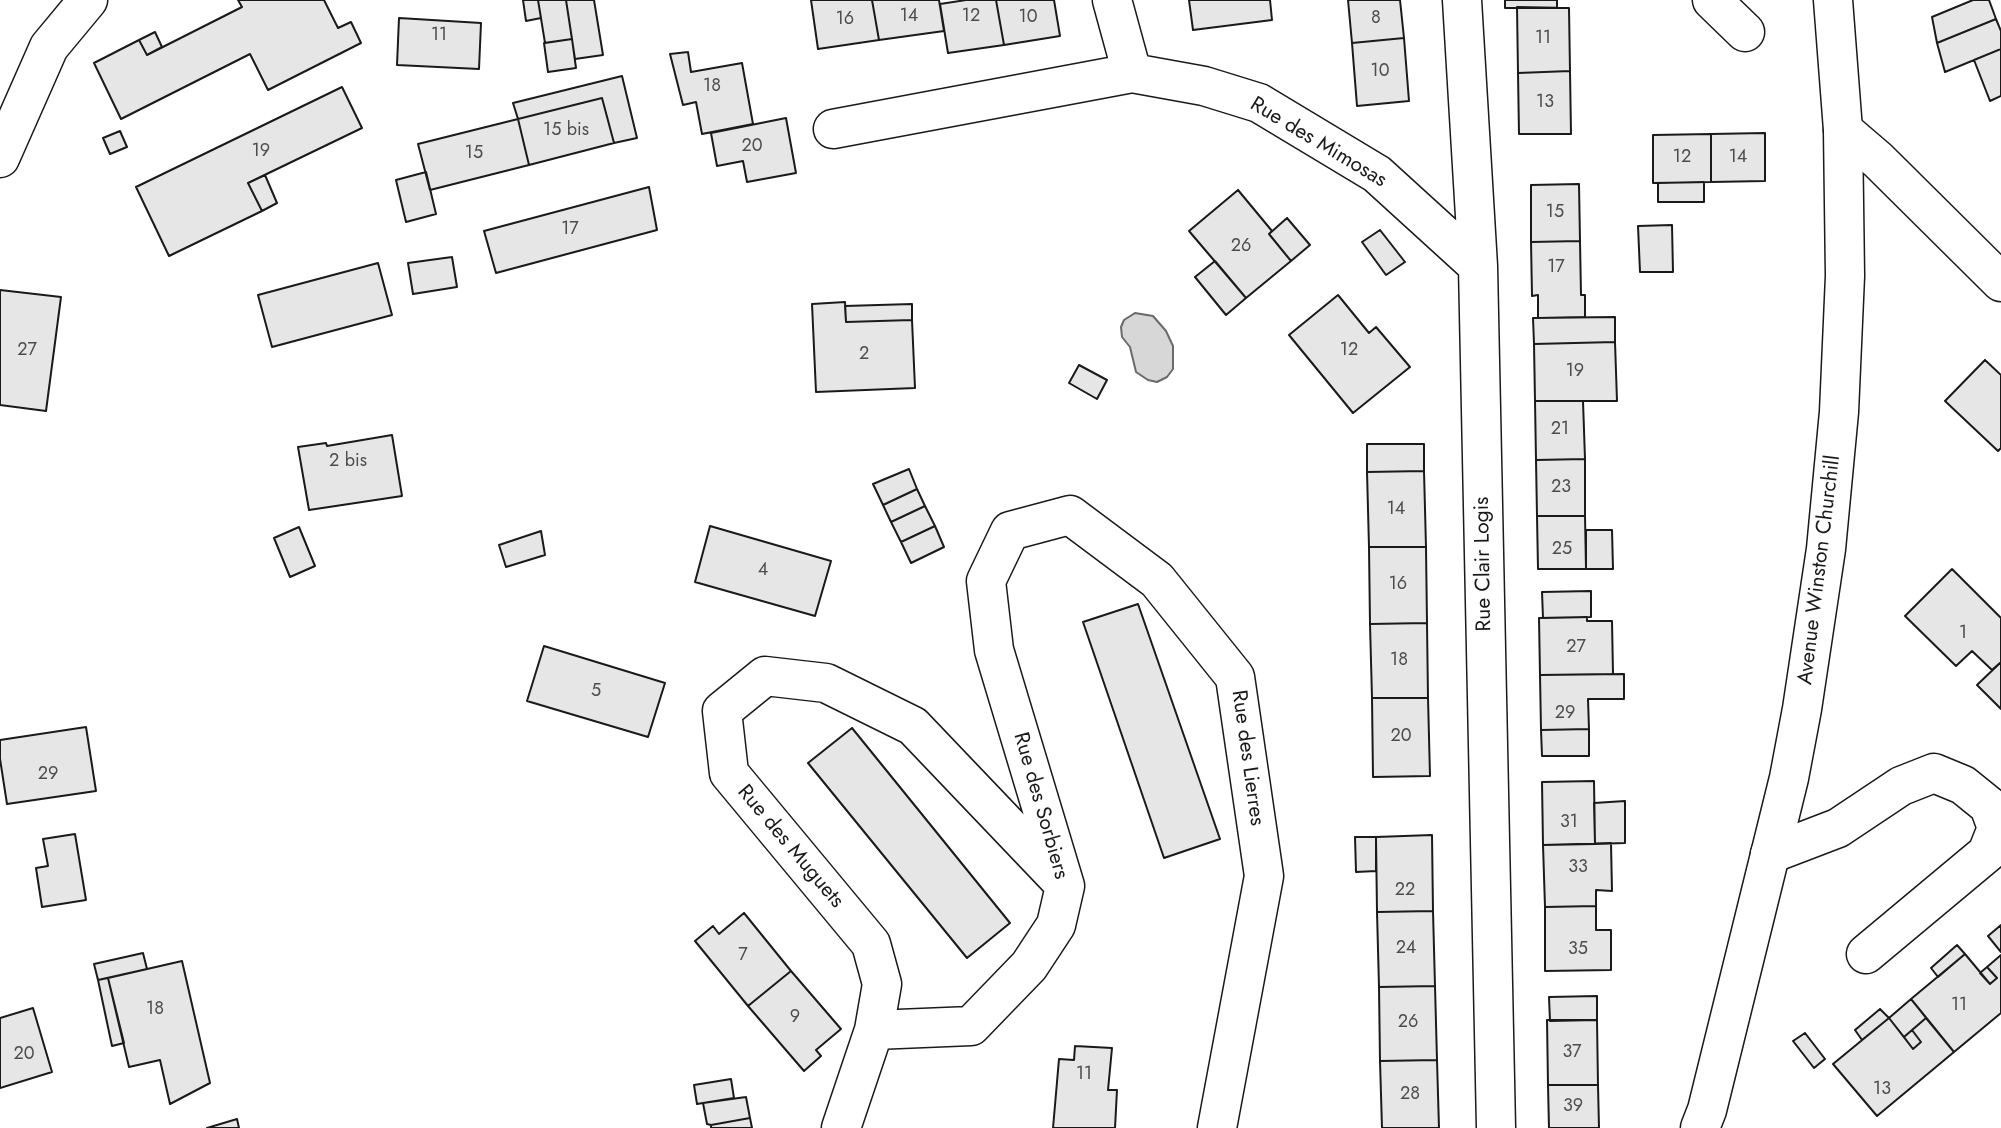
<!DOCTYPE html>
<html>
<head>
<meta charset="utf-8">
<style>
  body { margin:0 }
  canvas { display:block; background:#fff }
</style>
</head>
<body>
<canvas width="2001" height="1128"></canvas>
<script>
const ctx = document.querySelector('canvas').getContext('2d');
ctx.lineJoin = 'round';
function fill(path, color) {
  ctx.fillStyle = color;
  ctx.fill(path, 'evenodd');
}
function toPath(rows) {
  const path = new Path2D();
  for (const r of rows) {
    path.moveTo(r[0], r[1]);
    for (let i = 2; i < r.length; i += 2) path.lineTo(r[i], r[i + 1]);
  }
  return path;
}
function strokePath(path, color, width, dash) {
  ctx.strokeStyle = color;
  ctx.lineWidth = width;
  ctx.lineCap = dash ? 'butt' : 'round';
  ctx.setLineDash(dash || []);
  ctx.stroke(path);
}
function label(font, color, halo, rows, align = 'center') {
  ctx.font = font + ' Jost,sans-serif';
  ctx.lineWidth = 5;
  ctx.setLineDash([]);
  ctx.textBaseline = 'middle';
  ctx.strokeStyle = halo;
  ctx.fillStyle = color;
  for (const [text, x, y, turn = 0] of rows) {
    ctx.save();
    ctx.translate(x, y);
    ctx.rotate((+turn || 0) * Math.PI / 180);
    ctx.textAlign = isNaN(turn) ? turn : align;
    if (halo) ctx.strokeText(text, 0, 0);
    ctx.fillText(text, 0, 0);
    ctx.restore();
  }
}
const water = toPath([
  [1135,313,1153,316,1166,331,1173,346,1173,369,1167,377,1157,382,1148,380,1136,372,1130,347,1122,337,1121,327,1124,320,1135,313]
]);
const building = toPath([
  [238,0,324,0,338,28,351,22,361,43,268,90,250,54,121,119,94,63,139,40,147,55,242,7,238,0],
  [523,0,538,0,541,18,526,21,523,0],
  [538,0,566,0,572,39,545,43,538,0],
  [566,0,594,0,603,55,575,59,566,0],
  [811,0,872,0,879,40,818,49,811,0],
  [872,0,939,0,944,31,879,40,872,0],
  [966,0,996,0,1004,45,948,53,940,4,966,0],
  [996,0,1054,0,1060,36,1004,45,996,0],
  [1189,0,1270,0,1272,20,1193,30,1189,0],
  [1348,0,1400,0,1404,38,1352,43,1348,0],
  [1505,0,1557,0,1557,8,1505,8,1505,0],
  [1973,0,1989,0,1996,19,1937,43,1932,17,1973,0],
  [1517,7,1569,8,1570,71,1518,73,1517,7],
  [399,18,481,23,479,69,397,65,399,18],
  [1996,19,2001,31,2001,49,1945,72,1937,43,1996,19],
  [155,32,162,47,147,55,139,40,155,32],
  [1404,38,1409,101,1357,106,1352,43,1404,38],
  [572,39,576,68,548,72,544,43,572,39],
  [2001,49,2001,96,1990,101,1974,60,2001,49],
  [688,52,691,72,742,63,753,124,702,134,696,102,683,105,670,54,688,52],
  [1570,71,1571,134,1519,134,1518,73,1570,71],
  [622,76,637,138,614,143,602,98,518,119,513,103,622,76],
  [342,87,362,128,248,183,262,211,169,256,136,187,342,87],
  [602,98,614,143,529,165,518,119,602,98],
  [786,118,796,173,747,182,743,161,717,166,711,133,786,118],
  [518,119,529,165,430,190,418,144,518,119],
  [120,131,127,147,110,154,103,138,120,131],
  [1765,133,1765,181,1711,182,1711,134,1765,133],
  [1711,134,1711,182,1653,183,1653,135,1711,134],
  [426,172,436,214,406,222,396,180,426,172],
  [265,175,277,203,262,211,248,183,265,175],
  [1704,182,1704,202,1658,202,1658,183,1704,182],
  [1579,184,1580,241,1531,242,1531,185,1579,184],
  [649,187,657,230,496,273,484,231,649,187],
  [1238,190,1272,231,1269,234,1291,261,1246,298,1189,231,1238,190],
  [1287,218,1310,245,1291,261,1269,234,1287,218],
  [1672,225,1673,272,1640,272,1638,226,1672,225],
  [1380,230,1405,262,1386,275,1362,242,1380,230],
  [1580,241,1581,295,1585,295,1585,317,1538,318,1538,295,1532,296,1531,242,1580,241],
  [452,257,457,287,413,294,408,263,452,257],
  [1215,261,1246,298,1226,315,1195,277,1215,261],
  [378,263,392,315,272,347,258,295,378,263],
  [0,290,61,297,46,411,0,405,0,290],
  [1338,295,1369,333,1376,327,1410,367,1353,413,1289,335,1338,295],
  [845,302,846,322,912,320,915,388,816,392,812,304,845,302],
  [912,304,912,320,846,322,845,306,912,304],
  [1615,317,1615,342,1534,344,1533,318,1615,317],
  [1615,342,1617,401,1535,401,1534,344,1615,342],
  [1985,360,2001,375,2001,448,1998,451,1945,401,1985,360],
  [1079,365,1107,380,1097,399,1069,383,1079,365],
  [1535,401,1583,401,1585,459,1536,460,1535,401],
  [392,435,402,496,309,510,298,447,326,443,327,446,392,435],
  [1367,444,1424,444,1424,471,1367,472,1367,444],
  [1585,459,1585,516,1537,516,1536,460,1585,459],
  [909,469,917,489,883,505,873,484,909,469],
  [1424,471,1426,547,1369,547,1367,472,1424,471],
  [917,489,925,506,891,522,883,505,917,489],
  [925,506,935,526,901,542,891,522,925,506],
  [1537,516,1585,516,1586,569,1538,569,1537,516],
  [710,526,831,561,815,616,695,582,710,526],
  [935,526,944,547,911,563,901,542,935,526],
  [299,527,315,566,290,577,274,538,299,527],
  [1586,530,1612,530,1613,569,1586,569,1586,530],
  [541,531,545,555,506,567,499,545,541,531],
  [1369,547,1426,547,1427,623,1370,624,1369,547],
  [1952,569,2001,618,2001,662,1992,670,1972,651,1956,666,1905,616,1952,569],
  [1591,591,1591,617,1543,618,1542,592,1591,591],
  [1138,604,1220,839,1164,858,1083,622,1138,604],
  [1587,617,1587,621,1612,621,1613,674,1540,675,1539,618,1587,617],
  [1427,623,1428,698,1372,698,1370,624,1427,623],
  [544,646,665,683,648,737,527,701,544,646],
  [2001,662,2001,709,1977,685,2001,662],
  [1624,674,1624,699,1588,699,1589,729,1541,730,1540,675,1624,674],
  [1372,698,1428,698,1430,776,1373,777,1372,698],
  [86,727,96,791,7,804,0,759,0,740,86,727],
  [852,728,1010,923,967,958,808,763,852,728],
  [1589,729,1589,756,1542,756,1541,730,1589,729],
  [1594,781,1595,844,1543,845,1542,782,1594,781],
  [1625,801,1625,843,1595,844,1594,803,1625,801],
  [75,834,86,900,42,907,36,868,48,866,43,839,75,834],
  [1432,835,1433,911,1377,912,1376,837,1432,835],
  [1355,837,1376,837,1376,871,1356,872,1355,837],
  [1611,843,1612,891,1596,890,1596,906,1545,907,1543,845,1611,843],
  [1596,906,1596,930,1611,930,1611,970,1545,971,1545,907,1596,906],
  [1433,911,1435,986,1379,987,1377,912,1433,911],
  [744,913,791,971,748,1006,695,941,713,926,719,934,744,913],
  [2001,925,2001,952,1988,936,2001,925],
  [1957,945,1965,954,1938,977,1931,968,1957,945],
  [143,953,147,969,98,980,94,964,143,953],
  [1965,954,1990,984,1997,978,1987,967,2001,955,2001,1013,1954,1052,1911,999,1965,954],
  [182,961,210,1083,170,1104,160,1060,129,1067,108,978,182,961],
  [1987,967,1997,978,1990,984,1980,973,1987,967],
  [791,971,841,1029,816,1050,821,1056,804,1071,748,1006,791,971],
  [108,978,124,1043,112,1046,98,980,108,978],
  [1435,986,1437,1060,1380,1061,1379,987,1435,986],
  [1597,996,1597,1020,1550,1021,1549,997,1597,996],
  [1911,999,1926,1018,1904,1037,1889,1018,1911,999],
  [33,1008,52,1072,0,1088,0,1018,33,1008],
  [1880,1009,1889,1018,1862,1040,1855,1030,1880,1009],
  [1889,1018,1913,1049,1921,1042,1912,1030,1926,1018,1954,1052,1877,1116,1833,1064,1889,1018],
  [1547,1020,1597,1020,1598,1085,1548,1085,1547,1020],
  [1912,1030,1921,1042,1913,1049,1904,1037,1912,1030],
  [1805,1033,1825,1059,1814,1068,1793,1041,1805,1033],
  [1075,1046,1112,1048,1108,1090,1117,1090,1115,1128,1053,1128,1059,1059,1074,1060,1075,1046],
  [1437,1060,1439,1128,1382,1128,1380,1061,1437,1060],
  [731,1079,734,1098,697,1104,694,1085,731,1079],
  [1548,1085,1598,1085,1599,1128,1549,1128,1548,1085],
  [746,1097,750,1118,711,1125,707,1124,703,1103,746,1097],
  [750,1118,752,1128,711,1128,711,1125,750,1118],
  [237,1119,239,1128,207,1128,237,1119]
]);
const minor = toPath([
  [1112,0,1132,73],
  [1462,0,1478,266,1496,1128],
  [1712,0,1745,32],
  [833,129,1132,73,1204,86,1259,103,1377,174,1478,266],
  [1843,130,1878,160,2001,282],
  [0,158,49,47,88,0],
  [1770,854,1838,828,1901,786,1934,773,1963,785,1989,806,1997,828,1987,853,1866,954],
  [874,1030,882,984,871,944,729,773,722,711,765,676,826,683,913,726,1059,879],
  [841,1128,874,1030,971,1026,1029,966,1056,925,1065,886,994,650,986,581,1010,531,1070,515,1157,580,1235,677,1264,876,1217,1128]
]);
const secondary = toPath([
  [1700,1128,1707,1110,1789,778,1802,709,1826,549,1839,412,1845,276,1843,130,1833,0]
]);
const numberNames = [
  ["14",909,17],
  ["12",971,17],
  ["10",1028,18],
  ["8",1376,19],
  ["16",845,20],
  ["11",439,36],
  ["11",1543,39],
  ["10",1380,72],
  ["18",712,87],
  ["13",1545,103],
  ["15 bis",566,131],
  ["20",752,147],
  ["19",261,152],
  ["15",474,154],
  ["12",1682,158],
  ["14",1738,158],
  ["15",1555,213],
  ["17",570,230],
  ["26",1241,247],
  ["17",1556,268],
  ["27",27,351],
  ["12",1349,351],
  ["2",864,355],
  ["19",1575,372],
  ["21",1560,430],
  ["2 bis",348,462],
  ["23",1561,488],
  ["14",1396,510],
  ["25",1562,550],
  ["4",763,571],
  ["16",1398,585],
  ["1",1963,634],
  ["27",1576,648],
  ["18",1399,661],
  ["5",596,692],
  ["29",1565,714],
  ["20",1401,737],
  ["29",48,775],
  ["31",1569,823],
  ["33",1578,868],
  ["22",1405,891],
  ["24",1406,949],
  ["35",1578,950],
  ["7",743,956],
  ["11",1959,1006],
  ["18",155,1010],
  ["9",795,1018],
  ["26",1408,1023],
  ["37",1572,1053],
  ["20",24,1055],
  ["11",1084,1075],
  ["13",1882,1090],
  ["28",1410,1095],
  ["39",1573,1107]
];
const streetNames = [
  ["Rue des Mimosas",1318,143,31],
  ["Rue Clair Logis",1484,564,-91],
  ["Avenue Winston Churchill",1820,570,-83],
  ["Rue des Lierres",1247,758,82],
  ["Rue des Sorbiers",1040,806,74],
  ["Rue des Muguets",790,847,50]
];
fill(water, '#d7d7d7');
strokePath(water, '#6a6a6a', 2);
fill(building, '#e6e6e6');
strokePath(building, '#1a1a1a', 2);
strokePath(minor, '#1a1a1a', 41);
strokePath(secondary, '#1a1a1a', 41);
strokePath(minor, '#fff', 38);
strokePath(secondary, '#fff', 38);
label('18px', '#4d4d4d', null, numberNames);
label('21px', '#1a1a1a', '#fff', streetNames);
</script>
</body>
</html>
